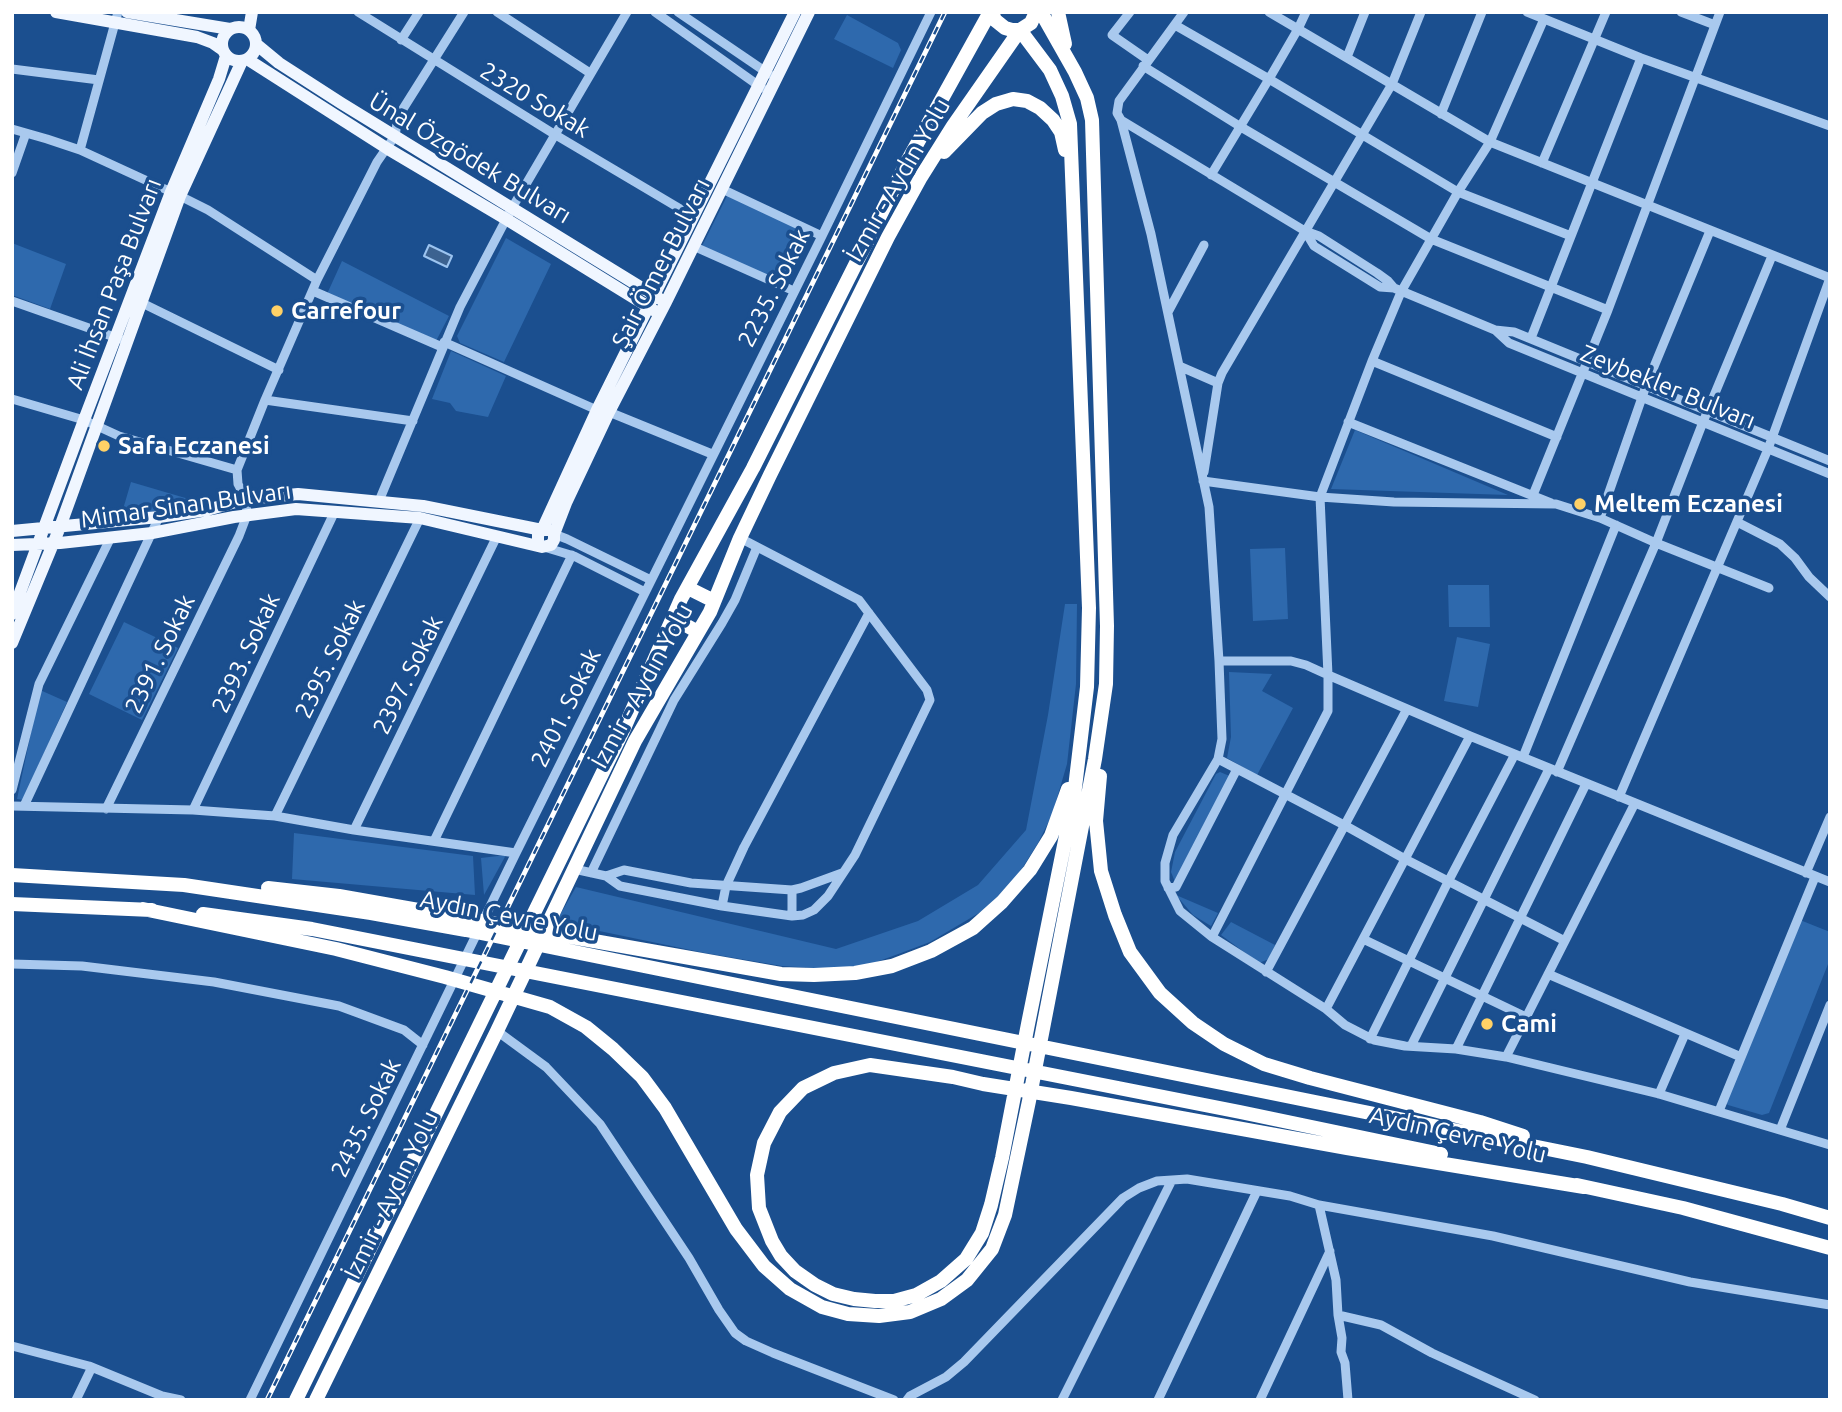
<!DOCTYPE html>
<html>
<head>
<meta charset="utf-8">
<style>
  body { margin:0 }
  #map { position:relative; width:1842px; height:1412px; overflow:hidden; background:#1b4f8f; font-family:Ubuntu,sans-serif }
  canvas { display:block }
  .frame { position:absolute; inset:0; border:14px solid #fff; pointer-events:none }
</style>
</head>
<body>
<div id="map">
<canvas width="1842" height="1412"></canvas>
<div class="frame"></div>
</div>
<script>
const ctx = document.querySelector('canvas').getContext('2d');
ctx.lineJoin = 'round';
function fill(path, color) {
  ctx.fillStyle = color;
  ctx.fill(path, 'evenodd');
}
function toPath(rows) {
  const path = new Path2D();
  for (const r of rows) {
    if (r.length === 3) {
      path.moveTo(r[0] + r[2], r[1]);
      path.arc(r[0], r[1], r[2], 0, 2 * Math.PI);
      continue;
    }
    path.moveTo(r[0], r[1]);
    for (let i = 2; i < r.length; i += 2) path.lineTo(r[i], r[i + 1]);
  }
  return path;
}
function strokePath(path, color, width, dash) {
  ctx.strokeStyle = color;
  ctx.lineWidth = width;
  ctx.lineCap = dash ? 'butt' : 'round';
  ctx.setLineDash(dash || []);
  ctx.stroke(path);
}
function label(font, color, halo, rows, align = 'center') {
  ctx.font = font + ' Ubuntu,sans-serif';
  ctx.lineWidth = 7;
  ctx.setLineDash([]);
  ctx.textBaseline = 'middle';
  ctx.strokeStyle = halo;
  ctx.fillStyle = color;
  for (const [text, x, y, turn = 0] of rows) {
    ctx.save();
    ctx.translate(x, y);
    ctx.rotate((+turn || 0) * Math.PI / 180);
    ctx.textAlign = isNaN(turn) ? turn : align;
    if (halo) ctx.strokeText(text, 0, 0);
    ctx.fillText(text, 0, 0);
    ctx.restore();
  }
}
const green = toPath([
  [847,15,898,43,901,50,893,68,834,39],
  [728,194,810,234,784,284,702,246],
  [506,238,551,264,504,362,460,343,457,336],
  [12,243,66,264,50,309,12,295],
  [342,261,449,316,436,341,327,294],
  [451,351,506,376,488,417,456,411,450,403,432,399],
  [1355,430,1508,495,1331,489],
  [131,482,199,502,199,505,121,516],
  [1285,548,1288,619,1253,621,1250,549],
  [1448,585,1489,585,1490,627,1449,627],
  [1065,604,1077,604,1076,684,1067,764,1052,815,1038,843,1016,878,984,910,930,942,901,953,868,965,830,969,782,966,705,953,556,922,576,887,836,949,918,921,978,885,1026,830,1048,715],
  [124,622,178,648,142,720,89,694],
  [1457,637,1490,644,1478,707,1444,701],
  [1229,672,1272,674,1262,691,1293,708,1257,775,1227,758,1231,737],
  [40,690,67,702,23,800,17,799],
  [1220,772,1232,777,1175,882,1171,872,1175,852,1216,774],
  [294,833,473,856,475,895,292,879],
  [506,855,484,895,481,858],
  [1176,895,1218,913,1211,926,1193,915],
  [1800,920,1830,932,1830,959,1769,1113,1762,1115,1728,1105,1726,1102],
  [1231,922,1275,945,1269,959,1259,963,1221,935]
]);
const water = toPath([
  [429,245,452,256,447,267,424,256,429,245]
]);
const minor = toPath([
  [358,12,554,134,694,217],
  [497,12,590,73],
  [655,12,762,88],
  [678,12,769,74],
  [1130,12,1112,35,1148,60],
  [1184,12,1119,101,1117,113,1121,120,1151,234,1209,507,1219,661,1222,739,1218,759,1173,835,1165,863,1165,881,1180,911,1212,937,1326,1009,1345,1025,1374,1040,1405,1046,1456,1049,1506,1057,1659,1094,1830,1145],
  [1269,12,1490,142,1830,278],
  [1527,12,1641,58,1830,126],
  [1681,12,1715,25],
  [1544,19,1490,142,1458,192,1401,292,1372,361,1320,497,1328,675,1470,736,1830,882],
  [1175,25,1269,79,1458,192,1571,236],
  [401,40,419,12],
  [1347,57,1365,12],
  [1143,66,1241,127,1431,239,1608,310],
  [12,69,99,80],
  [1441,114,1482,12],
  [396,120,464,12],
  [1121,120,1305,231,1319,236,1377,273,1388,281,1394,288,1495,330,1509,343,1830,474],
  [12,129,47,139,80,150,180,196,208,210,317,280],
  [80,150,118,12],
  [1542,163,1606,12],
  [12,173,26,133],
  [1211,175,1269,79,1298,29,1306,12],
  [722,189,822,236],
  [1305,231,1314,246,1380,287,1394,288],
  [693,246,794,291],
  [313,291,442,347],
  [12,301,120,339],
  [142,303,279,370],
  [1168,312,1204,245],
  [1495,330,1514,332,1830,461],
  [1531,338,1641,58],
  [444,342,597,410,609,412,712,454],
  [1372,361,1557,437],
  [1179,366,1218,383],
  [12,399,84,420,119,436,237,470],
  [265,400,413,421],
  [1348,422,1551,503],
  [1204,472,1218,383,1222,373,1392,84,1421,12],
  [1203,481,1320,497,1394,502,1556,504,1600,518,1656,543,1769,588],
  [1533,495,1608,310,1720,12],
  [379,501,460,307,512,208,627,12],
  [1600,518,1646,386,1710,231],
  [1737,522,1780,544,1795,558,1809,577,1830,597],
  [554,534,567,539,651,580],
  [544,547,574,556,645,592],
  [1523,757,1616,525],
  [1218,759,1346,826,1405,859,1565,941],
  [1557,772,1656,543,1703,422,1772,256],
  [12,790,39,684,111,537],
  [1619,797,1768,449,1830,278],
  [12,806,193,810,275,816,354,830,516,853],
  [24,806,159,517],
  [106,809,239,536,247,515,246,499,238,484,237,470,265,400,317,280,377,162,395,136,398,117],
  [193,810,335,511],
  [275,816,420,518],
  [354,830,497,536],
  [434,841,572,555],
  [574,869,606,876,620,886,722,906,792,916,803,915,814,910,828,896,855,855,930,700,927,690,859,600,740,538],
  [591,873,674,700,722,623,735,600,757,547],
  [1806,873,1830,817],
  [606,876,624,870,691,883,792,890,801,888,842,873],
  [1168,888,1176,887,1237,769],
  [722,906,726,886,744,847,869,613],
  [792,916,792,890],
  [1212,937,1328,711,1328,675,1306,665,1291,661,1219,661],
  [1363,939,1526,1017],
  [12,964,82,966,214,982,339,1006,404,1030,423,1045],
  [1266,972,1407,709],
  [1548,974,1741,1057],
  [1326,1009,1470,736],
  [497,1031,546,1067,600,1124,689,1258,719,1310,735,1333,746,1341,773,1353,894,1400],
  [1370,1039,1448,882,1515,754],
  [1411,1046,1549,769],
  [1456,1049,1586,784],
  [1506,1057,1635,803],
  [1659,1094,1685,1034],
  [1719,1111,1815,877],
  [1780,1130,1830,1005],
  [1319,1205,1336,1280,1338,1315,1342,1338,1341,1352,1345,1363,1348,1400],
  [1338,1315,1381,1325,1432,1353,1535,1400],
  [12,1346,89,1366,162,1396,181,1400],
  [76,1400,92,1367],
  [250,1400,516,853,822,236,931,12],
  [907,1400,910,1396,946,1377,964,1362,1123,1198,1139,1188,1157,1181,1187,1179,1290,1196,1319,1205,1493,1236,1690,1282,1830,1305],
  [1062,1400,1172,1180],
  [1158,1400,1257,1191],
  [1260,1400,1330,1251]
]);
const major = toPath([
  [56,12,197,37,213,43,223,50],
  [127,12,230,29],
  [239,44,17],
  [249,30,252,12],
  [256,44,279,63,341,103,660,299],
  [247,59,388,149,506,219,655,311],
  [12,531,159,517,207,510,246,499,298,494,423,506,542,530,548,530],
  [12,545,60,543,152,533,234,517,296,509,420,518,542,547,551,545,554,540,554,534,566,503,609,412,666,302,809,12],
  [542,547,538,543,538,534,542,530,597,410,795,12],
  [12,614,84,420,171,192,219,79,226,56],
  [12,643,60,527,180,196,242,61]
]);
const highway = toPath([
  [992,12,995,20,1005,28,1012,30,1020,30],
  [1058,12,1065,44],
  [1020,30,1050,70,1062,96,1070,124,1089,608,1087,687,1074,796,1028,1024,1002,1158,991,1205,982,1233,966,1259,941,1281,916,1295,894,1301,875,1301,854,1299,833,1294,815,1285,795,1271,781,1256,772,1241,759,1208,757,1175,764,1143,780,1112,803,1088,834,1073,870,1065,953,1077,983,1084,1071,1098,1347,1148,1584,1187],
  [944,152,982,113,996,104,1013,99,1027,101,1040,108,1053,120,1061,132,1065,150],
  [688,588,714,601],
  [673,618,698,632],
  [1100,776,1096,821,1101,871,1115,915,1130,952,1160,993,1193,1023,1224,1044,1264,1064,1310,1078,1480,1122,1523,1136],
  [12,875,184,885,371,913,466,930,1587,1157,1782,1204,1830,1218],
  [268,888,339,896,781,974,814,975,855,973,892,966,931,951,973,928,1002,902,1030,870,1051,836,1068,789],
  [12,904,152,910],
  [143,909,336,949,445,977,550,1007,586,1027,613,1049,642,1077,665,1108,736,1229,764,1266,790,1289,822,1307,848,1314,879,1316,910,1312,941,1299,967,1280,992,1249,1005,1215,1029,1101,1095,759,1106,684,1107,626,1092,120,1087,98,1075,72,1041,12],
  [203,914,312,929,454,957,1240,1112,1441,1154],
  [1577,1185,1683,1208,1830,1248],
  [296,1400,622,733,681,599,753,468,908,160,990,12],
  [316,1400,497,1031,635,741,710,612,740,538,770,475,888,237,921,177,953,126,1020,30,1031,23,1036,12]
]);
const rail = toPath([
  [267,1400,945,12]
]);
const markers = [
  [277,311,7,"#ffd166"],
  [104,446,7,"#ffd166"],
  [1580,504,7,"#ffd166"],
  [1487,1024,7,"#ffd166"]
];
const streetNames = [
  ["2320 Sokak",535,100,31],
  ["Ünal Özgödek Bulvarı",470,158,31],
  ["İzmir - Aydın Yolu",898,180,-60],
  ["Şair Ömer Bulvarı",661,263,-63],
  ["Ali İhsan Paşa Bulvarı",114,284,-69],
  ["2235. Sokak",774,288,-63],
  ["Zeybekler Bulvarı",1668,387,22],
  ["Mimar Sinan Bulvarı",186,505,-8],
  ["2393. Sokak",246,653,-65],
  ["2391. Sokak",160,654,-64],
  ["2395. Sokak",330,659,-64],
  ["2397. Sokak",408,675,-64],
  ["İzmir - Aydın Yolu",642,686,-61],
  ["2401. Sokak",566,708,-64],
  ["Aydın Çevre Yolu",509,916,11],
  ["2435. Sokak",366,1118,-64],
  ["Aydın Çevre Yolu",1458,1135,13],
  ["İzmir - Aydın Yolu",391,1195,-64]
];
const poiNames = [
  ["Carrefour",291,311],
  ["Safa Eczanesi",118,446],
  ["Meltem Eczanesi",1594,504],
  ["Cami",1501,1024]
];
fill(green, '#2e69ad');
fill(water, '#3c6290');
strokePath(water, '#9cc4f0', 2);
strokePath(minor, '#a9c9ee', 9);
strokePath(major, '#f0f6ff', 12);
strokePath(highway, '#fff', 14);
strokePath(rail, '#fff', 5);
strokePath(rail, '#1b4f8f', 2.5, [8]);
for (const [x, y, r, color] of markers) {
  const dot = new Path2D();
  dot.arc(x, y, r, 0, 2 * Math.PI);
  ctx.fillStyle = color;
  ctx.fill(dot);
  strokePath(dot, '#1b4f8f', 2.5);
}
label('24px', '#fff', '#1b4f8f', streetNames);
label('bold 24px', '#fff', '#1b4f8f', poiNames, 'left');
</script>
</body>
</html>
